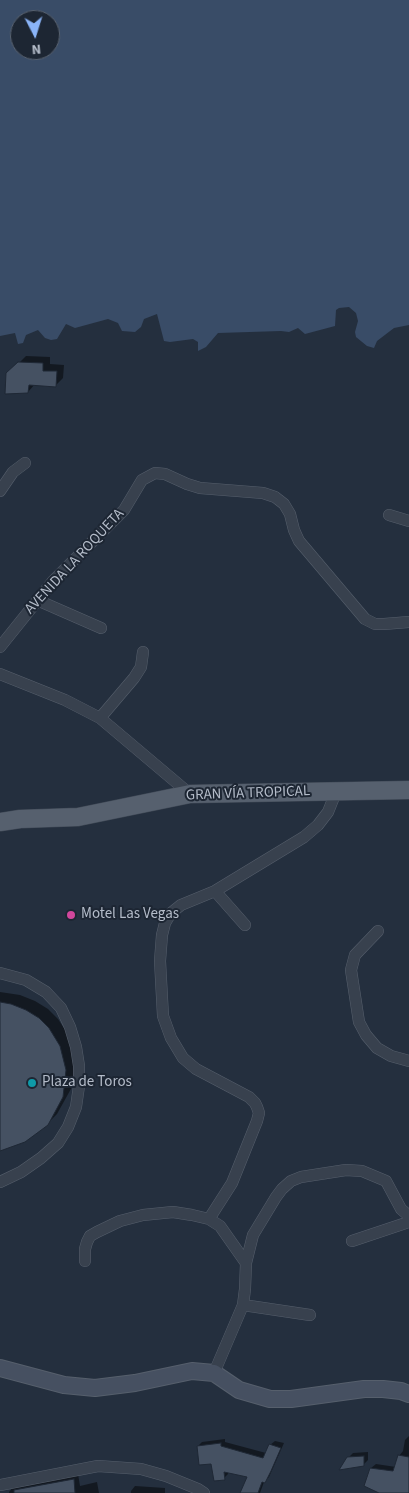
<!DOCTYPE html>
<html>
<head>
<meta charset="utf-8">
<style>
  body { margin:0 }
  #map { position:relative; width:409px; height:1493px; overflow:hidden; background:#242f3e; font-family:"Source Sans 3",sans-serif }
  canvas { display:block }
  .north { position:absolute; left:10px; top:10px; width:50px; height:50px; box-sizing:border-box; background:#1d2633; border:1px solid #59626f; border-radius:50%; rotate:175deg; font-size:14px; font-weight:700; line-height:20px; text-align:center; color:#b4bcc9 }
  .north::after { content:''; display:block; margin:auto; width:18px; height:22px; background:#8ab4f8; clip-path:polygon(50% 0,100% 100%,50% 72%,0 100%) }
</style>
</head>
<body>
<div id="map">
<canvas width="409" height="1493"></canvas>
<div class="north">N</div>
</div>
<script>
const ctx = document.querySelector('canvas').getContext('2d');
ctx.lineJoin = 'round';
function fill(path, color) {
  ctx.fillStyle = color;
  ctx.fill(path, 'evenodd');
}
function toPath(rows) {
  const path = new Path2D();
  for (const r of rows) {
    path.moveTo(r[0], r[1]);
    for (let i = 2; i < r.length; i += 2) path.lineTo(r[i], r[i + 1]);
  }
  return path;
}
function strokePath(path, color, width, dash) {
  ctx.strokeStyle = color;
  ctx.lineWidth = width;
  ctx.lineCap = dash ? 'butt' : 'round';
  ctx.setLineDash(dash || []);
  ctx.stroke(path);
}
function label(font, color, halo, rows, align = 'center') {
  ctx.font = font + ' "Source Sans 3",sans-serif';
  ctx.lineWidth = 4;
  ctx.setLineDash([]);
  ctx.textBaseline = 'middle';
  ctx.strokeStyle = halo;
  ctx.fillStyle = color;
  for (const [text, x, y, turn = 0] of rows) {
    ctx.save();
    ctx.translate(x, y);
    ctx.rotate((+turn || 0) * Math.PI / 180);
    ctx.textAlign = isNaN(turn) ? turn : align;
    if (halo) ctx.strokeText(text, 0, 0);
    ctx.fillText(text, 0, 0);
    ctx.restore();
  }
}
const water = toPath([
  [0,0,409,0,409,325,394,328,377,341,374,348,367,346,356,337,355,332,358,321,356,313,349,307,339,308,336,310,335,326,305,334,298,328,289,332,281,331,218,333,206,347,198,351,198,342,193,339,170,342,164,341,157,314,144,319,141,327,135,332,122,331,118,323,108,319,75,328,66,324,57,339,51,340,45,338,38,330,26,335,23,343,18,344,15,333,0,336],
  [20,20,50,20,50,50,20,50]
]);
const shadow = toPath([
  [26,356,50,357,50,364,64,365,63,378,56,385,35,384,28,392,8,374],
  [0,992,20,995,35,1001,48,1009,58,1019,69,1036,75,1060,72,1087,57,1114,47,1124,0,1150],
  [409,1436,409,1493,382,1493,371,1468,376,1464,396,1467,399,1456,403,1451,405,1440],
  [225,1439,225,1442,266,1453,270,1445,275,1441,284,1443,269,1477,264,1482,260,1493,246,1493,249,1476,228,1471,228,1474,224,1478,198,1446,202,1442],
  [368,1452,368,1460,363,1465,348,1458,353,1453],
  [78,1474,80,1486,97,1482,99,1493,9,1493,9,1492,14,1486],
  [135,1486,165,1488,165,1493,131,1493,131,1491]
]);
const building = toPath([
  [18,362,43,363,43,371,57,371,56,387,29,385,28,393,5,394,6,373,18,362],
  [0,1002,11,1004,26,1010,39,1018,49,1028,60,1046,66,1070,63,1097,48,1125,25,1142,0,1151,0,1002],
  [221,1443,221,1446,263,1458,269,1444,281,1448,271,1471,265,1483,262,1482,258,1493,240,1493,247,1477,224,1472,225,1480,214,1481,211,1464,199,1465,197,1446,221,1443],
  [398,1455,409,1457,409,1493,379,1493,364,1486,370,1468,393,1471,398,1455],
  [364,1456,364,1466,339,1470,347,1457,364,1456],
  [74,1479,75,1493,14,1493,14,1490,74,1479]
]);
const street = toPath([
  [0,491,13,472,25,463],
  [389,515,409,521],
  [37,600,101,628],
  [0,647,53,581,124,510,142,480,155,473,165,474,187,484,200,488,263,493,275,497,284,504,290,514,294,530,299,541,365,619,375,624,384,624,409,622],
  [0,674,65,700,100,718,190,794],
  [100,718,134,678,141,667,143,652],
  [215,891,245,925],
  [378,931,355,955,351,970,359,1022,366,1035,377,1048,391,1056,409,1061],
  [0,973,26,980,46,992,61,1008,70,1027,76,1047,79,1066,79,1086,76,1107,68,1127,58,1143,41,1158,21,1172,0,1182],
  [352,1241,409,1222],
  [85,1261,85,1249,87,1242,90,1236,97,1232,120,1221,143,1215,173,1212,192,1215,209,1219],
  [246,1263,220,1226,209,1219,232,1183,257,1121,259,1113,257,1107,255,1103,249,1097,196,1069,183,1058,171,1038,163,1016,160,961,162,935,165,923,171,913,181,905,215,891,304,837,318,825,328,812,336,792],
  [243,1305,310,1315],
  [214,1373,243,1305,245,1289,246,1263,253,1235,276,1197,282,1189,291,1181,301,1177,346,1170,362,1171,386,1181,401,1209,409,1216],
  [0,1485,98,1466,141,1469,166,1476,198,1489,204,1493]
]);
const secondary = toPath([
  [0,1368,64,1385,95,1388,135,1383,192,1371,214,1373,239,1390,270,1399,291,1399,364,1389,383,1389,401,1391,409,1394]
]);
const primary = toPath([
  [0,822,20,819,78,817,190,794,409,790]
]);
const markers = [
  [71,915,5,"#d1479c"],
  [32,1083,5,"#0f9aa8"]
];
const streetNames = [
  ["AVENIDA LA ROQUETA",75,562,-47],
  ["GRAN VÍA TROPICAL",248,794,-2]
];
const poiNames = [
  ["Motel Las Vegas",81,915],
  ["Plaza de Toros",42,1083]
];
fill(water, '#394c67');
fill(shadow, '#0007');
fill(building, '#455162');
strokePath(building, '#1f2835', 1);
strokePath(street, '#565f6c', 12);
strokePath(secondary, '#565f6c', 18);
strokePath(primary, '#414a57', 19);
strokePath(street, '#38414e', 11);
strokePath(secondary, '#465061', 16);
strokePath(primary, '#56606e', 18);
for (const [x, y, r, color] of markers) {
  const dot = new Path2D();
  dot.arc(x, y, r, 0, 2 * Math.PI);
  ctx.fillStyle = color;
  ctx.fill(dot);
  strokePath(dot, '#1d2633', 2);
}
label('15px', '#b4bcc9', '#1d2633', streetNames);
label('15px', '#b4bcc9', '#1d2633', poiNames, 'left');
</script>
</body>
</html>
